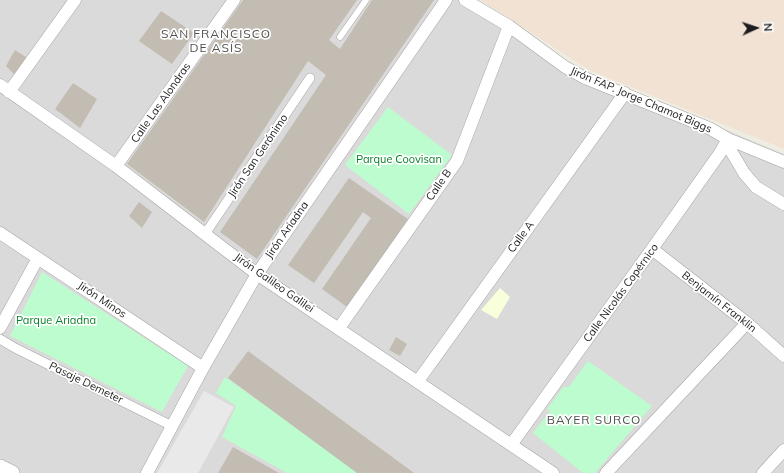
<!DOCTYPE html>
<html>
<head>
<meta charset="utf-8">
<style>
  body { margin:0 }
  #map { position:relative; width:784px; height:473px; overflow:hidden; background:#efede2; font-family:Mulish,sans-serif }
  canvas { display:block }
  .north { position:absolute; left:736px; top:8px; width:40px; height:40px; -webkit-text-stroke:3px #fff; paint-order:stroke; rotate:87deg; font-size:11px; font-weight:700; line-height:16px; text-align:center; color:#1d1d1d }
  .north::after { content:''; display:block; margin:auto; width:14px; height:18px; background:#1d1d1d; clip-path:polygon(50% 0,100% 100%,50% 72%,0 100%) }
</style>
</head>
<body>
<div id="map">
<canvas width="784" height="473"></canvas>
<div class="north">N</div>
</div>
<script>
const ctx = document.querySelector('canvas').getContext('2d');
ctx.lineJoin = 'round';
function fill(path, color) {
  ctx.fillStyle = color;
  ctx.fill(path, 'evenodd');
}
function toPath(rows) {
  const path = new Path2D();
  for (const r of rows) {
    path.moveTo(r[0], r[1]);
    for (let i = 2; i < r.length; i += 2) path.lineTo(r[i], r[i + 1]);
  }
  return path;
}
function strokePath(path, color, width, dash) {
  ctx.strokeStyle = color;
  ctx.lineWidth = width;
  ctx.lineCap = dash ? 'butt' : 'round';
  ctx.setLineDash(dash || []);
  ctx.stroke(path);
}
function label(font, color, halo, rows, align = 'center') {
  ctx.font = font + ' Mulish,sans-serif';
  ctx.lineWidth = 3.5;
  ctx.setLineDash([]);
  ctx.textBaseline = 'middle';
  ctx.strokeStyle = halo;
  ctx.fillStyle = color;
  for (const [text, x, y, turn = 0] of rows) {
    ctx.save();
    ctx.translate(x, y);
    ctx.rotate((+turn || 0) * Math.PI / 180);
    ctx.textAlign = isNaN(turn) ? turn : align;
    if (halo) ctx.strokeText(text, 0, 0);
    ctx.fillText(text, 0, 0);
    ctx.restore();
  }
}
const residential = toPath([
  [0,0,471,0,586,74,695,117,784,154,784,473,0,473]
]);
const education = toPath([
  [500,288,510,297,497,319,481,310]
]);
const military = toPath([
  [480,0,784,0,784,149,589,70]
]);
const park = toPath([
  [388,107,452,155,409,214,345,165],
  [42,272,188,366,162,412,10,336],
  [588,361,652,406,595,473,583,473,533,433,550,411,547,409,564,386,568,388],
  [225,377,360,473,287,473,222,437,236,406,216,393]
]);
const parking = toPath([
  [204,391,234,407,198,473,157,473]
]);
const building = toPath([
  [243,0,357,0,329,40,340,49,372,0,434,0,257,259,220,232,326,75,308,61,204,222,127,164],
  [161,11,194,33,172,64,139,41],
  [15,50,26,57,16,76,6,66],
  [73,83,97,99,80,128,55,109],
  [349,178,408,219,347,307,322,289,371,218,363,212,314,283,288,265],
  [139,202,152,212,142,228,129,216],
  [396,337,407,344,400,356,389,350],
  [248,351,414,473,357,473,228,378],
  [233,447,279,473,218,473]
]);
const service = toPath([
  [340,37,366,0]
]);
const pedestrian = toPath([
  [205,234,310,78],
  [0,339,15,348,172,426]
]);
const minor = toPath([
  [465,0,509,26,565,67,585,78,709,128,728,139,784,162],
  [0,85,116,166,257,274,553,473],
  [9,92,75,0],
  [728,139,731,151,744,173,756,187,784,204],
  [116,166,234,0],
  [0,233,203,368],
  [652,249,747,323,784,356],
  [0,328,38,258],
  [339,328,457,161,509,26],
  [418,381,625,93],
  [511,445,652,249,720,153,728,139],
  [147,473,203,368,257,274,446,0],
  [606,473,747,323],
  [763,473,784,450]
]);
const tertiary = toPath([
  [0,467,12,473]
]);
const streetNames = [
  ["Jirón FAP. Jorge Chamot Biggs",641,100,23],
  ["Calle Las Alondras",161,103,-55],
  ["Jirón San Gerónimo",258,156,-56],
  ["Calle B",439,185,-55],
  ["Jirón Ariadna",287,230,-55],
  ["Calle A",521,237,-54],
  ["Jirón Galileo Galilei",274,283,35],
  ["Calle Nicolás Copérnico",621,293,-54],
  ["Jirón Minos",102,300,34],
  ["Benjamín Franklin",719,302,38],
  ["Pasaje Demeter",86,383,26]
];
const parkNames = [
  ["Parque Coovisan",399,160],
  ["Parque Ariadna",56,321]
];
const neighbourhoodNames = [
  ["SAN FRANCISCO",216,34],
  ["DE ASÍS",216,48],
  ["BAYER SURCO",594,420]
];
fill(residential, '#dbdada');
fill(education, '#f8ffdb');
fill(military, '#f1e2d4');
fill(park, '#bcfcce');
fill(parking, '#e9e9e9');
fill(building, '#c3bcb2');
strokePath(service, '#a4a4a4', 7);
strokePath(pedestrian, '#a4a4a4', 10);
strokePath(minor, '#a4a4a4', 13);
strokePath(tertiary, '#a4a4a4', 16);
strokePath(service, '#fff', 6);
strokePath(pedestrian, '#fff', 9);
strokePath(minor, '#fff', 12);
strokePath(tertiary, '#fff', 15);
label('11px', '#1d1d1d', '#fff', streetNames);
label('11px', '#077f28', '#fff', parkNames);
ctx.letterSpacing = '1px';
label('12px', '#505050', '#fff', neighbourhoodNames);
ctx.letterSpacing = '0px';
</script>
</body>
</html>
